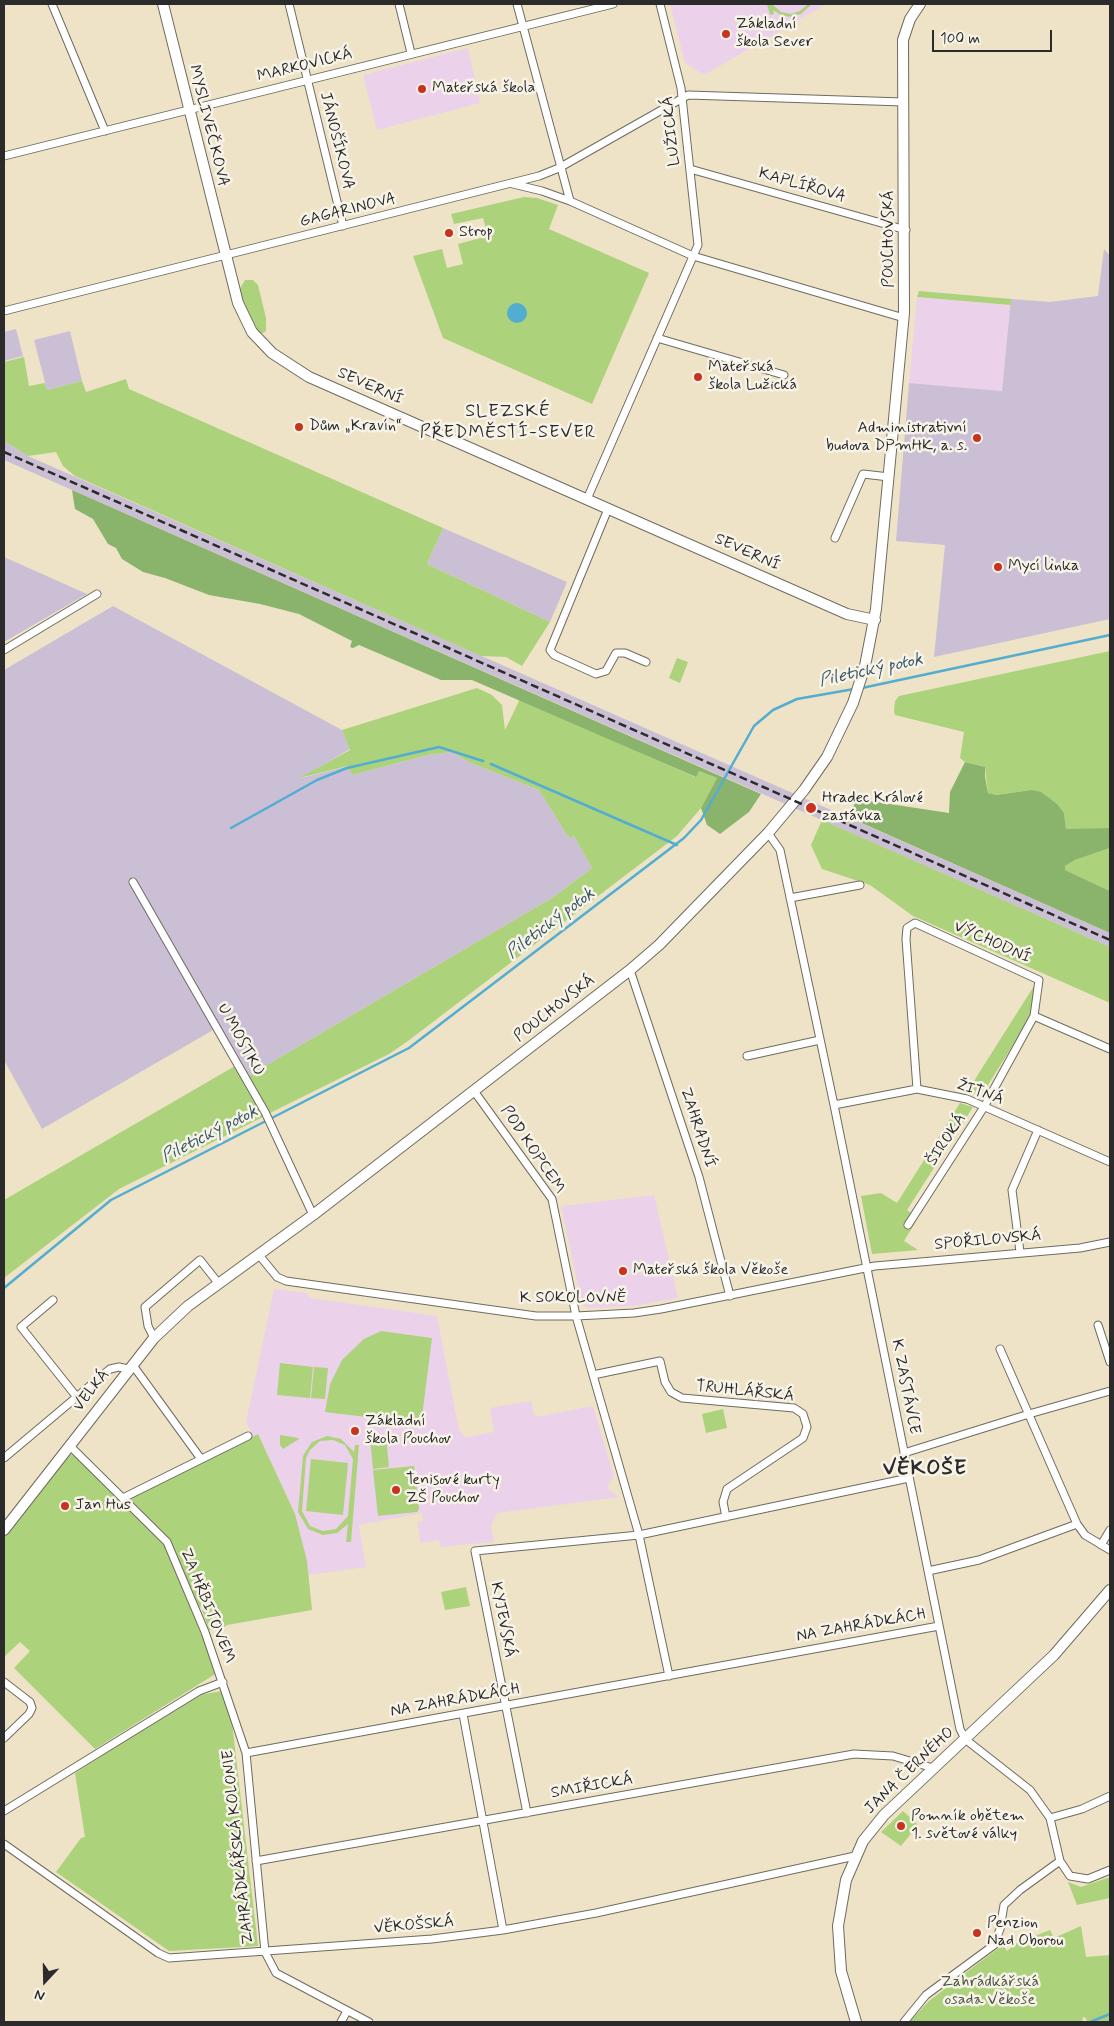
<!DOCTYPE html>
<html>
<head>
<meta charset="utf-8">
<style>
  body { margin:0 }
  #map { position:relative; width:1114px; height:2026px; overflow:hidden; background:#eee3c6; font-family:Mynerve,sans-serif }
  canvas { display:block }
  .frame { position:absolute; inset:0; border:5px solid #2b2b2b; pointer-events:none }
  .north { position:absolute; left:20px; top:1956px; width:50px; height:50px; -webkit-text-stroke:4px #f7f3e8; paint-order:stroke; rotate:201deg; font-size:14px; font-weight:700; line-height:20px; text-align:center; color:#2b2b2b }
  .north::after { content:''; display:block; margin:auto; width:18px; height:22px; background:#2b2b2b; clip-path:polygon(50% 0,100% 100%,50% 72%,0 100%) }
  .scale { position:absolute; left:932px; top:30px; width:120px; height:22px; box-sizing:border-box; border:2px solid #2b2b2b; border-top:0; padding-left:6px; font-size:15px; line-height:18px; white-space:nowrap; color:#2b2b2b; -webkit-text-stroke:4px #f7f3e8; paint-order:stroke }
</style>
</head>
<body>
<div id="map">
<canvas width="1114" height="2026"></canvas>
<div class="frame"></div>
<div class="north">N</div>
<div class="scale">100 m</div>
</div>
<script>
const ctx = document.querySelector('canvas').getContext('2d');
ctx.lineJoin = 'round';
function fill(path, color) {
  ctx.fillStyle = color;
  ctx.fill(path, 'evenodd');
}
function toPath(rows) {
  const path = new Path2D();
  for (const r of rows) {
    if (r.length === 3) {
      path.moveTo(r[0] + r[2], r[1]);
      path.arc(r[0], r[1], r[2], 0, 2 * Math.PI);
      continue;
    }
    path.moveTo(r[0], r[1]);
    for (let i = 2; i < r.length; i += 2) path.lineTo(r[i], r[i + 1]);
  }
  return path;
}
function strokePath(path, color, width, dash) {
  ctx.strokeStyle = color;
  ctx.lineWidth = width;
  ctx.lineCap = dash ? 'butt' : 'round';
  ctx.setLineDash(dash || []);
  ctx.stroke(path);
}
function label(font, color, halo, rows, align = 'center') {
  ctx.font = font + ' Mynerve,sans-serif';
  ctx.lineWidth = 5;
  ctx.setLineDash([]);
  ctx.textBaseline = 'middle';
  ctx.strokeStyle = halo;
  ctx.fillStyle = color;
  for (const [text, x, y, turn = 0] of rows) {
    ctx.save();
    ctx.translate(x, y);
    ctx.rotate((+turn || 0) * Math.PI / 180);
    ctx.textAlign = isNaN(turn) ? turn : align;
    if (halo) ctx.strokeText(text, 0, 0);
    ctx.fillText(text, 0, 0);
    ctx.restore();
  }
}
const built = toPath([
  [670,4,827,4,704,75,685,63],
  [468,48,480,103,377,130,363,75],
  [917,297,1011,305,1002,391,909,383],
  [654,1195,678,1298,633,1306,588,1308,582,1305,561,1206],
  [274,1289,306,1293,310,1298,437,1316,459,1430,466,1437,494,1432,490,1408,531,1401,535,1417,593,1406,614,1477,608,1485,609,1490,620,1497,497,1513,491,1526,494,1542,440,1547,439,1540,421,1543,417,1522,423,1521,422,1513,359,1525,366,1567,308,1575,295,1514,258,1434,253,1436,246,1422]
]);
const industrial = toPath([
  [1104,249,1110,256,1110,619,934,657,945,545,896,541,909,383,1002,391,1011,299,1050,302,1098,296],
  [16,329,23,356,4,361,4,332],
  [70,331,82,381,47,390,34,340],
  [4,441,28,456,1110,933,1110,947,4,460],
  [443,528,567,582,550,622,427,564],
  [4,557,87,594,4,642],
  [113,606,342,730,350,749,301,778,349,766,352,775,428,755,452,752,471,763,539,790,569,838,574,836,592,868,552,898,248,1076,220,1026,42,1129,4,1060,4,670]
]);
const green = toPath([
  [767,4,772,4,781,12,791,14,800,11,808,4,812,4,801,14,791,17,781,15,773,10,774,14,770,15],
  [524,197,537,198,558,205,549,229,649,273,592,404,443,338,413,256,442,249,447,268,463,264,458,244,488,236,483,218,454,224,451,214],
  [245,280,253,280,258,285,266,318,266,331,263,333,260,333,250,317,239,290],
  [919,291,1011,299,1011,305,917,297],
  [24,357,29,386,45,383,47,390,82,381,86,392,126,379,129,389,443,528,427,564,550,622,522,666,506,657,481,656,75,476,63,466,56,452,28,456,4,441,4,362],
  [1110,651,1110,828,1066,830,1064,813,1031,790,995,795,988,793,985,767,965,762,960,758,964,732,895,715,894,711,895,701,899,696],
  [677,658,688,662,680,683,669,678],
  [477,688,492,695,502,705,505,730,520,699,695,777,699,771,717,778,701,808,677,836,408,1041,389,1054,270,1113,248,1076,552,898,592,868,574,836,569,838,539,790,471,763,452,752,428,755,352,775,348,766,299,778,350,750,342,730],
  [822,820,1110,947,1110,1003,913,916,870,885,822,869,811,845],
  [1110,848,1110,891,1065,870,1065,866,1075,860],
  [1034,986,1033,1013,981,1096,967,1092],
  [235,1066,265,1116,119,1189,4,1278,4,1200],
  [960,1103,973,1107,907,1210,918,1218,904,1241,918,1250,872,1254,861,1196,881,1193,897,1203],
  [381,1331,432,1338,422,1417,416,1423,325,1412,330,1384,342,1360,364,1339],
  [280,1363,313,1367,310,1398,277,1395],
  [314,1367,328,1368,325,1399,311,1398],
  [723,1409,727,1428,706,1433,702,1414],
  [258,1434,295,1514,307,1561,312,1610,227,1625,224,1627,209,1630,201,1607,197,1608,167,1536,131,1500,131,1496],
  [280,1435,298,1438,299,1439,283,1449,280,1445],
  [327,1436,341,1439,354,1452,355,1445,359,1445,351,1542,346,1542,348,1524,337,1533,323,1535,308,1529,298,1512,303,1456,312,1442],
  [333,1440,345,1445,353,1459,348,1516,336,1529,323,1531,310,1526,302,1511,306,1458,310,1450,320,1441],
  [386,1436,389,1467,373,1469,370,1438],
  [69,1454,76,1456,164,1544,217,1673,95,1749,14,1668,30,1651,20,1642,4,1657,4,1537],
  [311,1459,348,1463,343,1515,306,1511],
  [414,1466,419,1509,417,1512,378,1516,373,1470],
  [466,1587,470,1606,445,1610,441,1592],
  [222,1691,232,1723,258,1946,169,1951,56,1872,81,1838,85,1837,75,1773,194,1696],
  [903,1811,918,1825,901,1846,881,1832],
  [1110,1877,1110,1898,1077,1905,1068,1882,1081,1887],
  [1081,1926,1086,1957,1110,1955,1110,2022,1087,2022,1086,2018,1083,2017,1082,2022,909,2022,929,2001,1001,1946,1003,1945,1007,1951,1017,1943,1050,1930,1054,1938]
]);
const forest = toPath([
  [72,490,625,734,761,794,749,812,720,834,707,825,701,808,717,778,699,771,696,777,472,680,441,680,359,645,353,648,350,647,352,641,299,614,260,604,209,595,165,578,143,572,122,559,116,548,108,544,93,519,75,509],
  [965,762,985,767,985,777,988,793,996,795,1031,790,1041,792,1057,804,1064,813,1066,829,1110,828,1110,848,1075,860,1065,866,1065,870,1110,891,1110,933,848,817,857,799,949,813,950,792]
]);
const water = toPath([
  [517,313,10]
]);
const stream = toPath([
  [862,688,1110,635],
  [491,764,677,845],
  [231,828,317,780,347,768,439,747,483,761],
  [4,1288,111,1200,409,1048,684,838,701,820,754,726,773,710,797,699,854,689],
  [1090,2022,1110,2014]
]);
const street = toPath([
  [52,4,105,131],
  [289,4,343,226],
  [399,4,411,53],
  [517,4,570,201],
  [4,156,613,4],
  [690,169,906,230],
  [513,184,542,191,570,201,693,256,904,318],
  [4,311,539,176,559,168,688,95,903,102],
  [657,338,784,375],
  [587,499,698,245,681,88,660,4],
  [608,509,550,650,554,655,596,674,606,671,616,653,625,653,646,662],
  [835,538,863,474,889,477],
  [4,650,97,594],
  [768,833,780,850,834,1105,960,1729,965,1739,1030,1790,1050,1818,1060,1861,1070,1876,1088,1879,1110,1870],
  [133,882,265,1112,313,1215],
  [790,898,860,885],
  [630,970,699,1177,730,1296],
  [1034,1016,1110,1049],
  [747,1056,820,1040],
  [474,1091,552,1199,576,1316,639,1535,669,1676],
  [834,1105,917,1089,967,1099,1110,1162],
  [908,1225,984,1107,1034,1016,1039,980,915,923,907,928,906,939,917,1089],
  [1020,1252,1012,1190,1038,1130],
  [259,1255,277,1277,286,1281,536,1316,576,1316,634,1313,661,1309,875,1266,1080,1248,1110,1242],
  [53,1300,21,1327,76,1396],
  [1098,1325,1110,1362],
  [154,1338,148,1326,145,1307,200,1260,219,1284],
  [1000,1349,1077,1524,1085,1535,1110,1550],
  [132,1364,201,1459],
  [593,1375,660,1361,665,1382,671,1392,682,1398,794,1408,803,1414,807,1427,803,1438,727,1489,723,1502,726,1517],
  [69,1445,167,1542,205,1632,246,1753,265,1952,276,1973,369,2022],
  [904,1453,1029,1414,1110,1391],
  [4,1458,110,1369,119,1367,128,1369],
  [123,1498,248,1436],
  [1101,1545,1110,1530],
  [928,1571,979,1560,1077,1524],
  [4,1682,30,1702,32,1708,29,1714,4,1738],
  [463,1714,503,1930],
  [246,1753,939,1626],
  [4,1811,199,1691,223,1682],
  [527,1813,475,1551,639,1535,909,1478],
  [1050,1818,1082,1809,1110,1796],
  [4,1844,158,1953,169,1958,432,1939,503,1930,596,1913,855,1856],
  [256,1861,854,1754,893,1756,933,1768],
  [341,2022,347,2011],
  [904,2022,926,1995,994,1945,1000,1929,1004,1905,1020,1890,1060,1861]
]);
const secondary = toPath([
  [163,4,238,303,252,332,272,353,309,377,847,614,875,620],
  [4,1530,154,1338,188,1306,313,1215,630,970,659,945,768,833,804,790,827,757,853,703,865,666,876,609,904,313,903,40,910,19,920,4],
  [856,2022,841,1971,838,1926,846,1880,863,1841,884,1815,1054,1655,1110,1590]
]);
const rail = toPath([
  [4,452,1110,940]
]);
const markers = [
  [726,34,5,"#c8321e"],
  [422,89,5,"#c8321e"],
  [449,233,5,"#c8321e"],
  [698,377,5,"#c8321e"],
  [299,427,5,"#c8321e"],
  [977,438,5,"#c8321e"],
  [998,567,5,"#c8321e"],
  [811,808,6,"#c8321e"],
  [623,1271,5,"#c8321e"],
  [355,1431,5,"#c8321e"],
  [396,1490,5,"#c8321e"],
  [65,1506,5,"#c8321e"],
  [901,1826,5,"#c8321e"],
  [977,1933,5,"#c8321e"]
];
const poiNames = [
  ["Základní",736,25],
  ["škola Sever",736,43],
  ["Mateřská škola",432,89],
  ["Strop",459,233],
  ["Mateřská",708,368],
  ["škola Lužická",708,386],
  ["Dům „Kravín“",309,427],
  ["Administrativní",967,429,"right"],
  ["budova DPmHK, a. s.",967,447,"right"],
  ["Mycí linka",1008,567],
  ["Hradec Králové",822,799],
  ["zastávka",822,817],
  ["Mateřská škola Věkoše",633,1271],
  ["Základní",365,1422],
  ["škola Pouchov",365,1440],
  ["Tenisové kurty",406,1481],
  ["ZŠ Pouchov",406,1499],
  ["Jan Hus",75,1506],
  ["Pomník obětem",911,1817],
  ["1. světové války",911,1835],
  ["Penzion",987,1924],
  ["Nad Oborou",987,1942]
];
const streetNames = [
  ["MARKOVICKÁ",305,66,-14],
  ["MYSLIVEČKOVA",208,126,76],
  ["LUŽICKÁ",672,131,-96],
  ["JÁNOŠÍKOVA",336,141,76],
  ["KAPLÍŘOVA",802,186,16],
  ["GAGARINOVA",348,211,-14],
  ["POUCHOVSKÁ",890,239,-90],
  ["SEVERNÍ",370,387,24],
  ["SEVERNÍ",747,553,24],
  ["VÝCHODNÍ",992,943,24],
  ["POUCHOVSKÁ",555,1009,-38],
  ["U MOSTKU",240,1040,61],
  ["ŽITNÁ",980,1093,20],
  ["ZAHRADNÍ",697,1128,72],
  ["ŠIROKÁ",947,1140,-57],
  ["POD KOPCEM",532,1150,56],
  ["SPOŘILOVSKÁ",988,1241,-5],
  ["K SOKOLOVNĚ",573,1299],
  ["K ZASTÁVCE",905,1387,79],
  ["VELKÁ",92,1391,-52],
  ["TRUHLÁŘSKÁ",745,1392,6],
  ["ZA HŘBITOVEM",207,1606,68],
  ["KYJEVSKÁ",502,1620,79],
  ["NA ZAHRÁDKÁCH",861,1626,-10],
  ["NA ZAHRÁDKÁCH",455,1701,-10],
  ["JANA ČERNÉHO",910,1771,-44],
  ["SMIŘICKÁ",592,1787,-10],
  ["ZAHRÁDKÁŘSKÁ KOLONIE",239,1847,-96],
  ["VĚKOŠSKÁ",414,1926,-5]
];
const parkNames = [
  ["Zahrádkářská",990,1983],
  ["osada Věkoše",990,2001]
];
const neighbourhoodNames = [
  ["SLEZSKÉ",508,412],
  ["PŘEDMĚSTÍ-SEVER",508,433]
];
const waterNames = [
  ["Piletický potok",871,671,-12],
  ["Piletický potok",551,924,-37],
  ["Piletický potok",210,1135,-27]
];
const districtNames = [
  ["VĚKOŠE",925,1470]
];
fill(built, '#ecd1eb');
fill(industrial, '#cbbfd5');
fill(green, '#add27c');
fill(forest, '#8ab46c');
fill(water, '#53add1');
strokePath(stream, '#53add1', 2.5);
strokePath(street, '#6f6b61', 9);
strokePath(secondary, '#6f6b61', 12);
strokePath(street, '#fff', 7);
strokePath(secondary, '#fff', 10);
strokePath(rail, '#2b2b2b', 2.5, [8, 4]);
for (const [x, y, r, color] of markers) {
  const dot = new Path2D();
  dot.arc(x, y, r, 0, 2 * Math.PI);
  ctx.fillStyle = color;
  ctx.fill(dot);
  strokePath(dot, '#f7f3e8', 2);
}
label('16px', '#2b2b2b', '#f7f3e8', poiNames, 'left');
label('16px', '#2b2b2b', '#f7f3e8', streetNames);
label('16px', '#4c553f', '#f7f3e8', parkNames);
ctx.letterSpacing = '1px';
label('18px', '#2b2b2b', '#f7f3e8', neighbourhoodNames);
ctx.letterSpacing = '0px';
label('italic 18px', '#395865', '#f7f3e8', waterNames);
ctx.letterSpacing = '1px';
label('bold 21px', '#2b2b2b', '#f7f3e8', districtNames);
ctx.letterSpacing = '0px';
</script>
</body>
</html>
